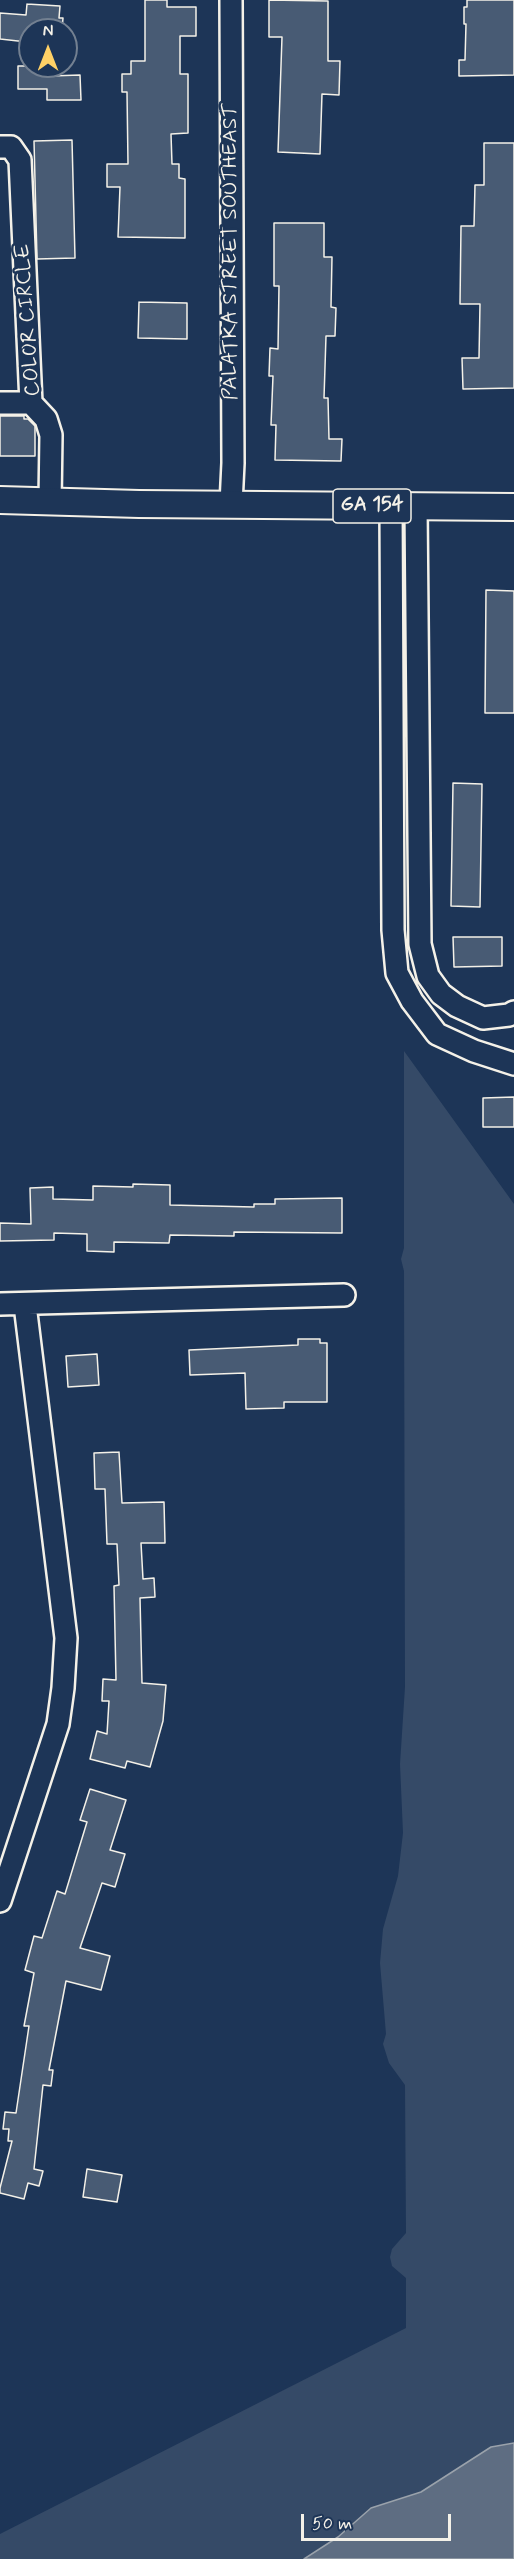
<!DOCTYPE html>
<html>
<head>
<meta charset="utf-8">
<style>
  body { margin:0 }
  #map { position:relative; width:514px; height:2559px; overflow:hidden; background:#1d3557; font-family:Mynerve,sans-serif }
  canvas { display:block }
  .north { position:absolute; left:18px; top:18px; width:60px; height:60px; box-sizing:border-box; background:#1d3557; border:2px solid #738091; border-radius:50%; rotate:0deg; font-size:16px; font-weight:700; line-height:24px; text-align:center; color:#f4f1e8 }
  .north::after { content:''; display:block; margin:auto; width:21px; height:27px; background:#ffd166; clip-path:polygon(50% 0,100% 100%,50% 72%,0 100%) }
  .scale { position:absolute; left:301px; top:2514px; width:150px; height:27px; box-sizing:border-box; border:3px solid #f4f1e8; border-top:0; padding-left:8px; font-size:18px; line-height:21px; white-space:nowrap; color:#f4f1e8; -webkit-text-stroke:4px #1d3557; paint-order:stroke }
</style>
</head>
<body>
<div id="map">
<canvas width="514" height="2559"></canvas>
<div class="north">N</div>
<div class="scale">50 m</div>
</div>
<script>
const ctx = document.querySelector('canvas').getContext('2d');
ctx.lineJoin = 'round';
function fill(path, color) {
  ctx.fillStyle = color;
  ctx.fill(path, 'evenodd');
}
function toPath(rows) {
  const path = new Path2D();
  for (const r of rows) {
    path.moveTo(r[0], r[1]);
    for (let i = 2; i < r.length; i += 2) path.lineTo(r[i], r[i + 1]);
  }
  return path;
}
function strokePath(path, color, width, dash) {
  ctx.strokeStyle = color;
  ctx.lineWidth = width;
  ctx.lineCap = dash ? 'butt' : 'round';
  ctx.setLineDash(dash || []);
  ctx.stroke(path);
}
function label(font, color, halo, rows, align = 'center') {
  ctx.font = font + ' Mynerve,sans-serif';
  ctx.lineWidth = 5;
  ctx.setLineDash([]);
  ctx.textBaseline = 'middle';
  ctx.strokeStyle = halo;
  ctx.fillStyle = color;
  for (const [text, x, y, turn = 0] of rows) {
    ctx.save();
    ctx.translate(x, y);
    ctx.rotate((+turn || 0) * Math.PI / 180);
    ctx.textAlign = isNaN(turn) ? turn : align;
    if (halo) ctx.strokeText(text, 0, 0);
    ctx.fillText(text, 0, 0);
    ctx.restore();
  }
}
const green = toPath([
  [404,1051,514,1204,514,2559,0,2559,0,2534,406,2328,406,2278,392,2266,390,2257,392,2249,406,2233,405,2085,389,2063,383,2044,386,2034,380,1963,383,1929,398,1876,403,1833,400,1764,405,1687,404,1271,401,1259,404,1248]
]);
const water = toPath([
  [514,2443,514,2559,304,2559,338,2537,371,2508,421,2492,491,2447,514,2443]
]);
const building = toPath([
  [145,0,167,0,167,7,196,7,196,36,180,36,180,74,188,74,188,133,171,134,172,164,179,164,179,178,185,179,185,238,118,237,120,187,107,187,107,164,128,164,127,92,122,92,122,74,131,74,131,61,145,61,145,0],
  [269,0,328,1,328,61,340,61,339,95,322,94,320,154,278,152,282,37,269,37,269,0],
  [467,0,514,0,514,75,459,76,459,60,465,60,466,24,464,24,464,7,467,7,467,0],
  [27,4,60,6,59,18,63,18,62,30,28,30,27,42,0,39,0,13,26,15,27,4],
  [18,66,50,66,50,76,80,75,81,100,47,100,47,89,18,89,18,66],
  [72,140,75,258,37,259,34,141,72,140],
  [484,143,514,143,514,388,463,389,462,358,479,358,480,304,460,304,461,226,474,226,475,185,484,185,484,143],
  [274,223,324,223,324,257,332,257,331,307,336,308,335,336,326,336,324,398,328,398,329,439,342,439,341,461,275,460,276,425,271,425,273,376,269,376,270,348,278,349,279,286,274,286,274,223],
  [139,302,187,303,187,339,138,338,139,302],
  [0,416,24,416,24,419,28,419,35,426,35,456,0,456,0,416],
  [486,590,514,591,514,713,485,713,486,590],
  [453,783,482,784,480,907,451,906,453,783],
  [453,937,502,937,502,966,454,967,453,937],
  [514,1097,514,1127,483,1127,483,1098,514,1097],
  [133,1184,170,1185,170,1205,254,1207,254,1204,275,1204,275,1199,342,1198,342,1233,234,1232,234,1236,170,1235,169,1243,114,1242,114,1252,87,1251,87,1234,54,1233,54,1240,0,1241,0,1223,31,1224,30,1188,53,1187,53,1199,93,1200,93,1186,133,1187,133,1184],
  [298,1339,320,1339,320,1343,327,1343,327,1402,284,1402,284,1408,246,1409,245,1373,190,1375,189,1350,298,1345,298,1339],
  [97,1354,99,1385,68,1387,66,1356,97,1354],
  [119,1452,122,1503,164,1502,165,1543,141,1543,143,1579,154,1578,155,1597,140,1598,142,1683,166,1685,163,1721,150,1767,127,1761,125,1768,90,1759,97,1731,107,1734,109,1701,102,1701,103,1679,116,1680,114,1586,119,1585,117,1544,107,1544,105,1489,95,1489,94,1453,119,1452],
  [90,1789,126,1800,110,1850,125,1854,115,1887,102,1883,80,1948,110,1956,101,1990,66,1981,49,2070,53,2070,51,2086,43,2085,34,2169,43,2171,39,2186,28,2183,24,2199,0,2193,0,2188,12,2141,8,2141,9,2129,3,2129,5,2112,16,2113,29,2026,24,2026,34,1973,25,1970,34,1936,42,1938,57,1891,65,1894,87,1822,80,1820,90,1789],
  [87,2169,122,2175,117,2202,83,2197,87,2169]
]);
const minor = toPath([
  [0,147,11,147,20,160,31,403,46,419,51,435,50,502],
  [0,403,31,403],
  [231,504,233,463,231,0],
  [391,506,393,930,397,973,412,1001,437,1034,474,1051,514,1064],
  [416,506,420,944,428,976,441,994,457,1006,483,1018,509,1015,514,1012],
  [0,1304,344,1295],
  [0,1901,58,1724,63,1688,66,1638,25,1305]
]);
const major = toPath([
  [0,500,139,504,514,507]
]);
const shields = [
  [372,506,78]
];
const shieldNames = [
  ["GA 154",372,506]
];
const streetNames = [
  ["PALATKA STREET SOUTHEAST",232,252,-90],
  ["COLOR CIRCLE",29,320,-94]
];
fill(green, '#354a67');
fill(water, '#5e6d82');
strokePath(water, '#9aa2ab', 1.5);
fill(building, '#485b74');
strokePath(building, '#f4f1e8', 1.5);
strokePath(minor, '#f4f1e8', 26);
strokePath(major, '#f4f1e8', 30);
strokePath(minor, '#1d3557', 21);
strokePath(major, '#1d3557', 26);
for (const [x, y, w] of shields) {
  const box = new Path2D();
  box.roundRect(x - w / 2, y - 17, w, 34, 4.5);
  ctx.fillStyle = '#1d3557';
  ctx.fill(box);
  strokePath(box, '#f4f1e8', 1.5);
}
label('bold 20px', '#f4f1e8', null, shieldNames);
label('21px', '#f4f1e8', '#1d3557', streetNames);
</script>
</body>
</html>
